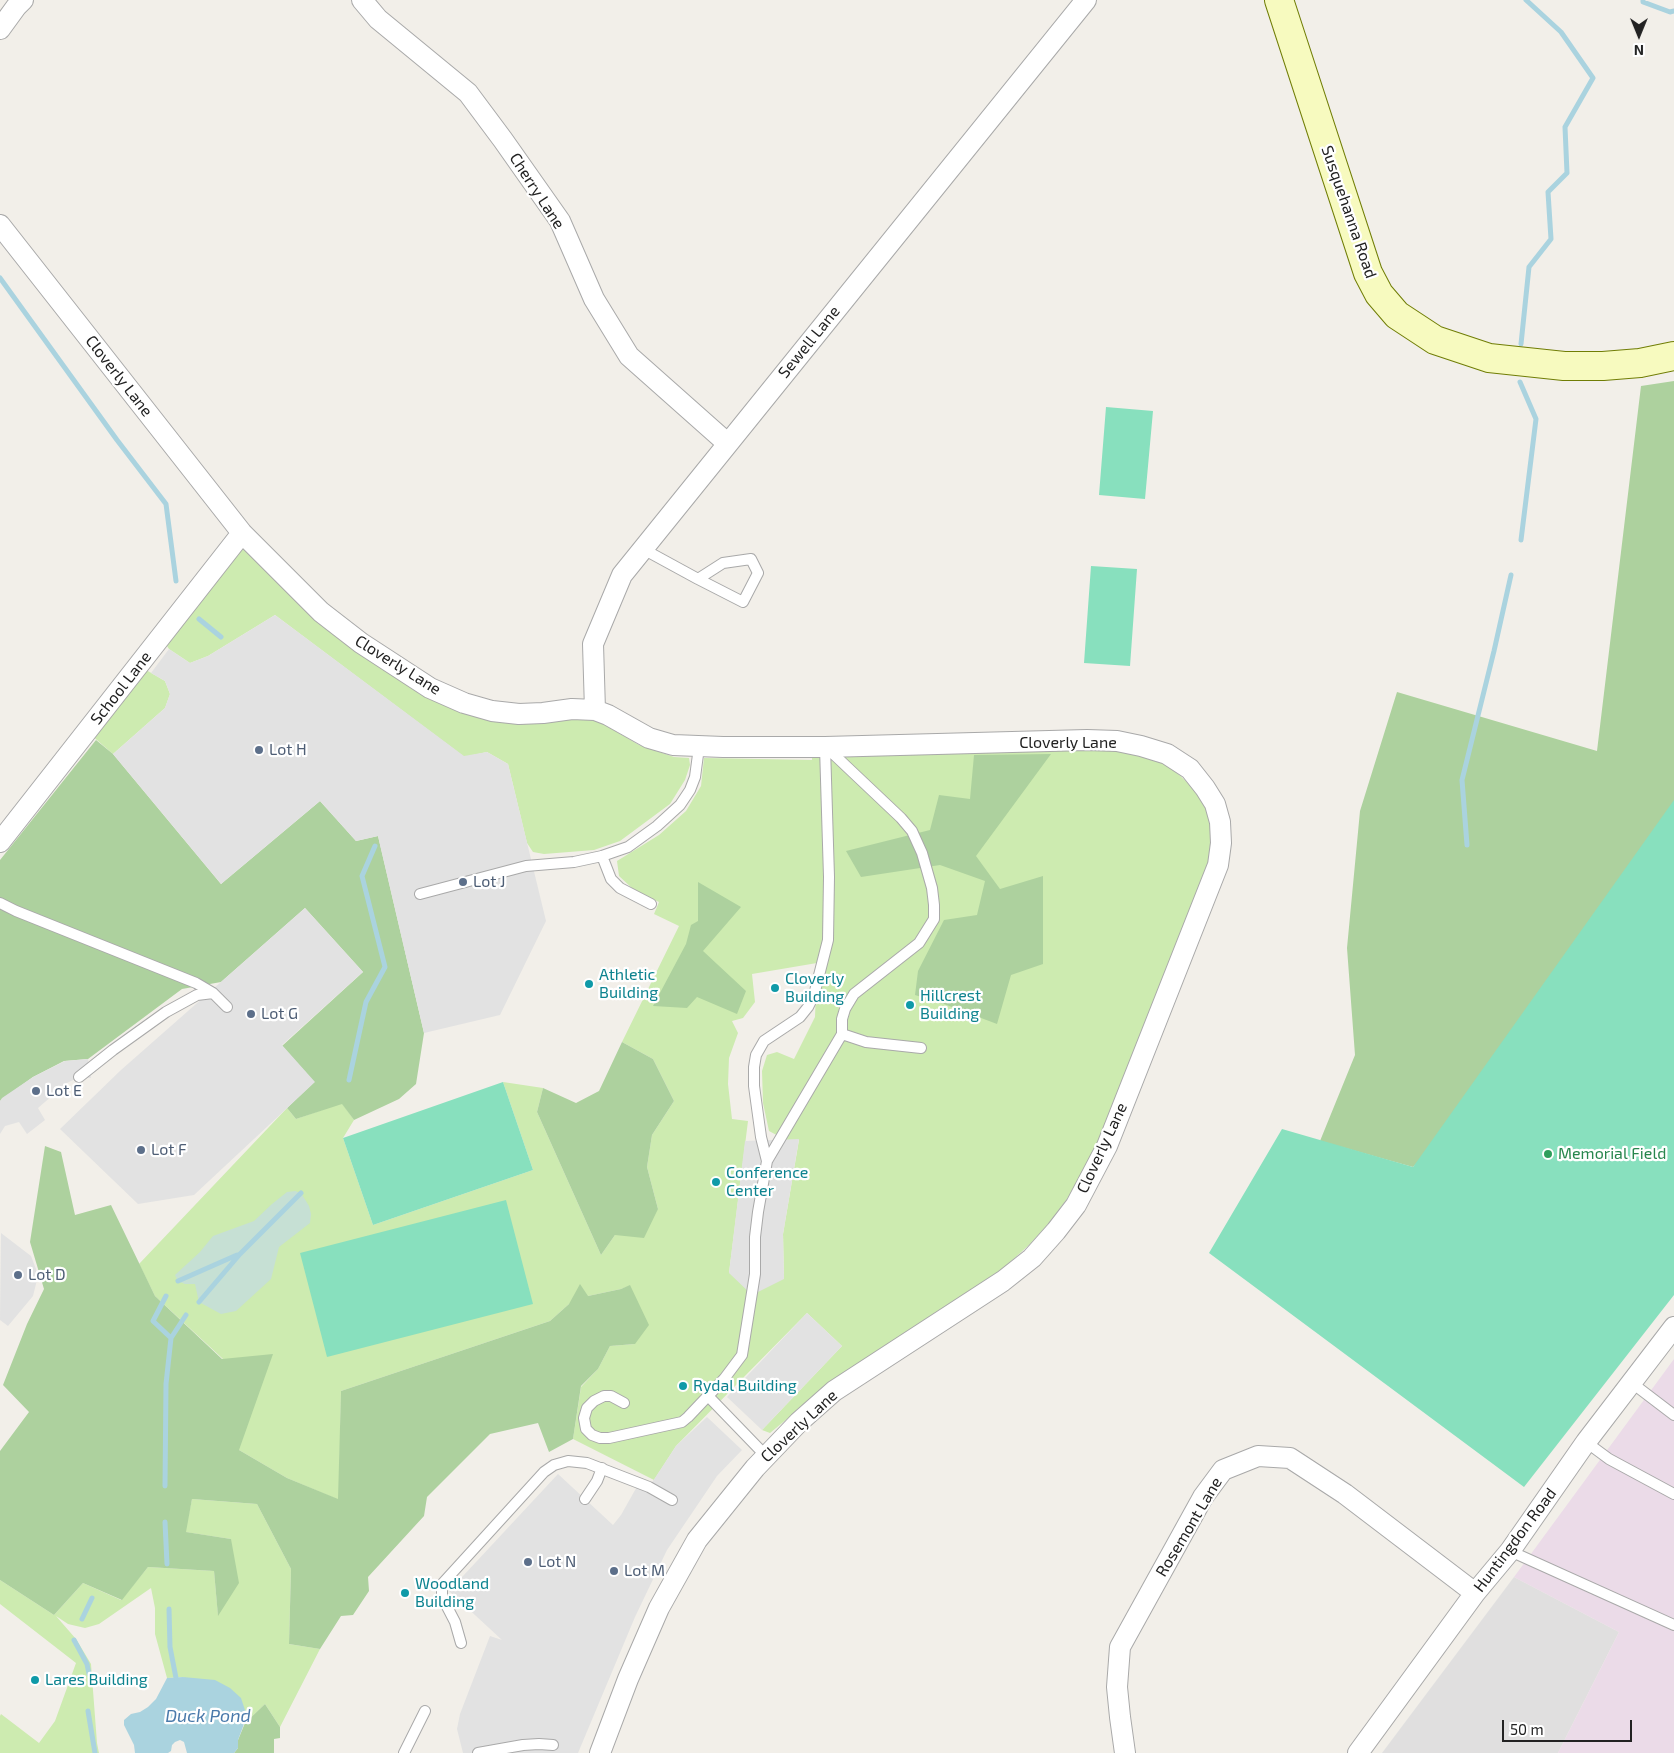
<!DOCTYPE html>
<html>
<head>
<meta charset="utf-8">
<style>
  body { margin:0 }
  #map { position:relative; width:1674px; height:1753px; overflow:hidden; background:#f2efe9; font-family:"Exo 2",sans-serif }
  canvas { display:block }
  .north { position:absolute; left:1614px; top:10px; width:50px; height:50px; -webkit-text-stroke:4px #fff; paint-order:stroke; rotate:180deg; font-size:14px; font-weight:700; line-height:20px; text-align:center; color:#222 }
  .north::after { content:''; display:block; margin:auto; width:18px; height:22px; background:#222; clip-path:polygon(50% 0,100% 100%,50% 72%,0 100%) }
  .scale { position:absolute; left:1502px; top:1720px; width:130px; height:22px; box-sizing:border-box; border:2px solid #222; border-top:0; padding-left:6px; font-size:15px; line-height:18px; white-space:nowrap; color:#222; -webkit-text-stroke:4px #fff; paint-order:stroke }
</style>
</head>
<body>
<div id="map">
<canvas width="1674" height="1753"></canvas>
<div class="north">N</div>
<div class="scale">50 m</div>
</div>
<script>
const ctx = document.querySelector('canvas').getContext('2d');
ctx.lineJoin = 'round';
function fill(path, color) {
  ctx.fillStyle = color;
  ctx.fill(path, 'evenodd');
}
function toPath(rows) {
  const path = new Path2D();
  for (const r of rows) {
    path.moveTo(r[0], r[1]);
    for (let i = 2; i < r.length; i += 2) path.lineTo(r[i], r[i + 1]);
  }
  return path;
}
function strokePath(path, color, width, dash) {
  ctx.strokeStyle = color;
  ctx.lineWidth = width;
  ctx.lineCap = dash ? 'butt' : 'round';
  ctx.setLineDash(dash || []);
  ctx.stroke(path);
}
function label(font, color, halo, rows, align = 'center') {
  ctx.font = font + ' "Exo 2",sans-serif';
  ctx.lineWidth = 4.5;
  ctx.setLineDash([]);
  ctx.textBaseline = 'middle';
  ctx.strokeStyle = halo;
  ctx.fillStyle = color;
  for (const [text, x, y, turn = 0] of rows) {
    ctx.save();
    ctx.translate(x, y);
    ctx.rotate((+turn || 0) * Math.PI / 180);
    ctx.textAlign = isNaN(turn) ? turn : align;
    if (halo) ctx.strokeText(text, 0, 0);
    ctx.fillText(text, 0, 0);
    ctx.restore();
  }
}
const residential = toPath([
  [1514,1577,1619,1632,1558,1753,1382,1753]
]);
const industrial = toPath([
  [1674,1359,1674,1753,1558,1753,1619,1632,1514,1577]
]);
const grass = toPath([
  [244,540,397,676,418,693,473,715,554,721,585,718,602,723,639,745,674,757,689,758,690,765,685,780,670,804,620,841,594,850,544,854,533,852,527,843,508,764,487,752,464,757,275,615,208,656,190,663,169,649,163,640],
  [141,667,165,681,170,694,165,708,113,754,90,734],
  [1093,748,1137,752,1171,767,1198,793,1210,815,1213,842,1207,870,1092,1159,1069,1196,1050,1222,1029,1245,998,1273,828,1385,770,1433,762,1430,842,1346,807,1313,676,1446,654,1480,573,1439,581,1387,598,1369,610,1346,635,1344,630,1286,621,1289,588,1296,569,1304,550,1321,341,1391,339,1500,287,1478,239,1450,223,1359,155,1296,139,1264,287,1108,296,1119,342,1103,354,1120,343,1138,373,1225,533,1170,503,1082,543,1088,537,1112,601,1255,615,1235,658,1209,647,1167,652,1135,674,1101,653,1059,622,1042,679,926,654,914,659,902,635,891,619,876,617,861,659,835,686,811,701,786,704,758,812,760,812,757],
  [817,963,815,1017,794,1059,777,1052,767,1055,762,1071,763,1103,769,1131,786,1140,799,1140,783,1234,784,1278,729,1273,748,1121,732,1119,728,1084,729,1058,738,1033,732,1021,743,1018,755,1002,752,974],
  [192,1499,257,1504,291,1569,289,1644,320,1649,280,1727,265,1704,245,1723,247,1716,183,1677,167,1678,155,1634,155,1608,151,1588,99,1624,85,1628,68,1624,56,1616,76,1639,91,1664,97,1743,99,1753,0,1753,0,1716,1,1714,39,1743,55,1721,76,1663,0,1604,0,1580,54,1615,83,1583,121,1600,148,1567,214,1571,218,1615,231,1539,185,1532]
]);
const forest = toPath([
  [1674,381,1674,885,1413,1167,1320,1141,1355,1055,1347,948,1360,811,1397,692,1597,751,1641,386],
  [96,740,113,754,221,884,320,801,356,841,378,836,424,1033,416,1084,399,1099,354,1120,342,1104,296,1119,287,1108,314,1082,282,1046,363,972,305,908,221,982,182,989,88,1059,64,1061,33,1077,0,1101,0,860],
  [1051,754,976,856,1000,889,1043,876,1043,964,1011,975,997,1024,944,1004,915,995,918,971,944,920,977,915,985,881,940,865,861,877,846,851,930,830,939,795,970,799,974,755],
  [698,882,741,907,703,951,746,991,737,1014,697,997,687,1008,653,1006,686,944,691,925,698,921],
  [622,1042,653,1059,674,1101,652,1135,647,1167,658,1209,644,1238,615,1235,601,1255,537,1112,543,1088,576,1103,599,1091],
  [45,1146,61,1152,75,1215,111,1205,155,1296,222,1359,273,1354,239,1450,287,1478,338,1499,341,1391,550,1321,569,1304,580,1284,588,1296,621,1289,630,1285,649,1325,635,1344,610,1346,598,1369,581,1386,573,1439,549,1452,538,1423,490,1434,427,1497,424,1516,368,1577,369,1591,353,1615,341,1616,320,1649,289,1644,291,1569,257,1504,192,1499,186,1532,231,1539,239,1583,218,1616,214,1571,148,1567,122,1600,83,1583,54,1615,0,1580,0,1451,29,1412,3,1385,27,1324,44,1289,30,1242],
  [265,1704,280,1727,280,1738,274,1739,274,1753,234,1753,238,1748,238,1740,245,1723]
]);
const wetland = toPath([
  [295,1191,301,1193,309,1206,311,1214,310,1223,279,1247,271,1279,236,1311,221,1314,199,1302,195,1284,185,1284,178,1281,175,1275,200,1252,213,1236,254,1221,272,1204,287,1192]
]);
const pitch = toPath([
  [1106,407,1153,411,1145,499,1099,495],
  [1091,566,1137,569,1130,666,1084,663],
  [1674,800,1674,1295,1524,1487,1209,1253,1282,1129,1413,1167],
  [503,1082,533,1170,373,1225,343,1138],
  [506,1200,533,1304,327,1357,300,1253]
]);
const parking = toPath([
  [275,615,464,756,487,752,508,764,546,921,500,1015,424,1033,378,836,356,841,320,801,221,884,113,754,165,708,170,694,165,681,151,673,169,649,190,663,208,656],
  [305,908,363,972,282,1045,315,1082,194,1195,138,1204,60,1129,121,1070],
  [88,1059,91,1078,79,1077,67,1083,38,1108,45,1120,27,1134,19,1122,5,1126,0,1134,0,1101,2,1098,33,1077,65,1061],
  [799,1139,783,1234,784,1279,752,1295,729,1273,745,1141],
  [1,1233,31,1256,36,1269,37,1280,33,1296,8,1326,0,1320],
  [807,1313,842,1346,762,1430,727,1397],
  [707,1417,742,1450,717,1476,667,1550,635,1617,578,1753,463,1753,457,1729,460,1714,490,1636,502,1640,449,1591,558,1474,613,1525,621,1515,639,1483,649,1487,676,1446]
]);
const water = toPath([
  [183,1677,215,1680,230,1688,241,1698,247,1716,238,1740,238,1748,234,1753,187,1753,184,1742,180,1740,175,1742,172,1745,171,1751,168,1753,135,1753,134,1745,124,1725,124,1720,131,1714,140,1712,148,1707,156,1699,167,1678]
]);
const stream = toPath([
  [1643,0,1643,2,1670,12,1674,11],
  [0,278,117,440,166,504,176,581],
  [1521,344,1529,267,1551,239,1548,192,1567,173,1565,127,1593,78,1561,32,1526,0],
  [1520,382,1536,419,1521,540],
  [199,619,221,637],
  [1467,845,1462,780,1494,651,1511,575],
  [349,1080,366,1002,385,967,362,876,375,846],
  [178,1281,237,1255],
  [166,1296,153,1321,171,1338],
  [199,1302,240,1254,301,1193],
  [165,1486,166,1384,171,1338,186,1315],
  [165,1522,167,1564],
  [169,1609,170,1647,176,1678],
  [82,1619,92,1598],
  [74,1640,87,1664,89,1674],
  [88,1711,95,1753]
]);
const service = toPath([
  [643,549,698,579,723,563,751,559,758,573,743,602,698,579],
  [602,856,611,879,620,888,651,904],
  [420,894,526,866,574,862,602,856,628,847,657,826,680,805,690,790,695,777,699,747],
  [0,903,16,911,196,983,213,993,227,1007],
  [842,1034,866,1042,921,1048],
  [79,1077,113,1050,166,1012,197,995,213,993],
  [767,1161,842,1034,842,1019,845,1009,854,994,919,943,934,919,934,905,932,888,922,853,912,831,901,818,826,747],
  [1632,1383,1674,1415],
  [708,1396,766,1456],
  [624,1403,611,1396,604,1396,594,1401,587,1408,584,1418,586,1429,592,1435,600,1438,609,1438,682,1422,688,1417,724,1379,742,1355,755,1274,755,1237,758,1212,767,1161,761,1137,754,1086,754,1067,756,1055,764,1041,800,1017,808,1007,814,995,828,940,829,877,825,747],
  [1586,1442,1609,1459,1674,1494],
  [585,1499,597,1481,602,1468],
  [1510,1551,1674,1625],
  [461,1643,455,1622,442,1597,442,1584,544,1472,554,1465,568,1461,587,1463,649,1487,672,1500],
  [404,1753,425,1711],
  [478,1753,523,1745,539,1744,553,1745]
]);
const minor = toPath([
  [362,0,378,19,468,93,503,140,560,221,594,299,629,356,727,443],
  [0,29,16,7,23,0],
  [0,225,242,533,321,612,361,643,430,688,464,703,492,711,519,714,543,713,572,709,595,710,608,715,649,738,673,745,723,747,825,747,1087,740,1117,741,1141,746,1167,754,1190,769,1205,788,1215,804,1220,822,1221,843,1218,865,1107,1146,1076,1205,1056,1231,1032,1258,1003,1281,834,1391,799,1422,755,1468,697,1540,659,1608,628,1679,600,1753],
  [595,710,593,644,622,575,1086,0],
  [0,842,242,533],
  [1125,1753,1120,1717,1117,1687,1120,1647,1203,1497,1223,1470,1258,1456,1290,1458,1345,1494,1475,1593],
  [1358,1753,1475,1593,1510,1551,1586,1442,1674,1327]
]);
const secondary = toPath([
  [1279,0,1368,273,1379,294,1397,315,1435,340,1489,358,1564,366,1603,366,1640,363,1674,356]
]);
const markers = [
  [259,750,5,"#5c6f8a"],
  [463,882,5,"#5c6f8a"],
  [589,984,5,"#0f9aa8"],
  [775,988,5,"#0f9aa8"],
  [910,1005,5,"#0f9aa8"],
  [251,1014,5,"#5c6f8a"],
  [36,1091,5,"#5c6f8a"],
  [141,1150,5,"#5c6f8a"],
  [1548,1154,5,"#2e9e5b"],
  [716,1182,5,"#0f9aa8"],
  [18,1275,5,"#5c6f8a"],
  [683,1386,5,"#0f9aa8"],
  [528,1562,5,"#5c6f8a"],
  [614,1571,5,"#5c6f8a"],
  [405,1593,5,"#0f9aa8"],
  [35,1680,5,"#0f9aa8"]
];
const streetNames = [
  ["Cherry Lane",537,191,57],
  ["Susquehanna Road",1349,212,71],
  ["Sewell Lane",809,342,-51],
  ["Cloverly Lane",119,376,52],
  ["Cloverly Lane",398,665,32],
  ["School Lane",121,688,-52],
  ["Cloverly Lane",1068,743],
  ["Cloverly Lane",1102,1148,-65],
  ["Cloverly Lane",799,1426,-43],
  ["Rosemont Lane",1189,1527,-59],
  ["Huntingdon Road",1515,1540,-53]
];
const serviceNames = [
  ["Lot H",269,750],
  ["Lot J",473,882],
  ["Lot G",261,1014],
  ["Lot E",46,1091],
  ["Lot F",151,1150],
  ["Lot D",28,1275],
  ["Lot N",538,1562],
  ["Lot M",624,1571]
];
const cultureNames = [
  ["Athletic",599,975],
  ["Building",599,993],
  ["Cloverly",785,979],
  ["Building",785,997],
  ["Hillcrest",920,996],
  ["Building",920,1014],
  ["Conference",726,1173],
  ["Center",726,1191],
  ["Rydal Building",693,1386],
  ["Woodland",415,1584],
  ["Building",415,1602],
  ["Lares Building",45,1680]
];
const leisureNames = [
  ["Memorial Field",1558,1154]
];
const waterNames = [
  ["Duck Pond",208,1716]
];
fill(residential, '#e0dfdf');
fill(industrial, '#ebdbe8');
fill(grass, '#cdebb0');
fill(forest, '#add19e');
fill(wetland, '#c6e0d4');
fill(pitch, '#88e0be');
fill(parking, '#e2e2e2');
fill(water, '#aad3df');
strokePath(stream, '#aad3df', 5);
strokePath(service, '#a9a9a9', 12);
strokePath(minor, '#a9a9a9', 22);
strokePath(secondary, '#707d05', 30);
strokePath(service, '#fff', 10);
strokePath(minor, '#fff', 20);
strokePath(secondary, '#f7fabf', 28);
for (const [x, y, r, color] of markers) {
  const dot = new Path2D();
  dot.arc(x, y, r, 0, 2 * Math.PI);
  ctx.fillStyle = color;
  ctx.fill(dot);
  strokePath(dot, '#fff', 2);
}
label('16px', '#222', '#fff', streetNames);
label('16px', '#4e5e75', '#fff', serviceNames, 'left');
label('16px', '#0d838f', '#fff', cultureNames, 'left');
label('16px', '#27864d', '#fff', leisureNames, 'left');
label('italic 18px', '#4a7aab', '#fff', waterNames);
</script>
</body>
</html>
